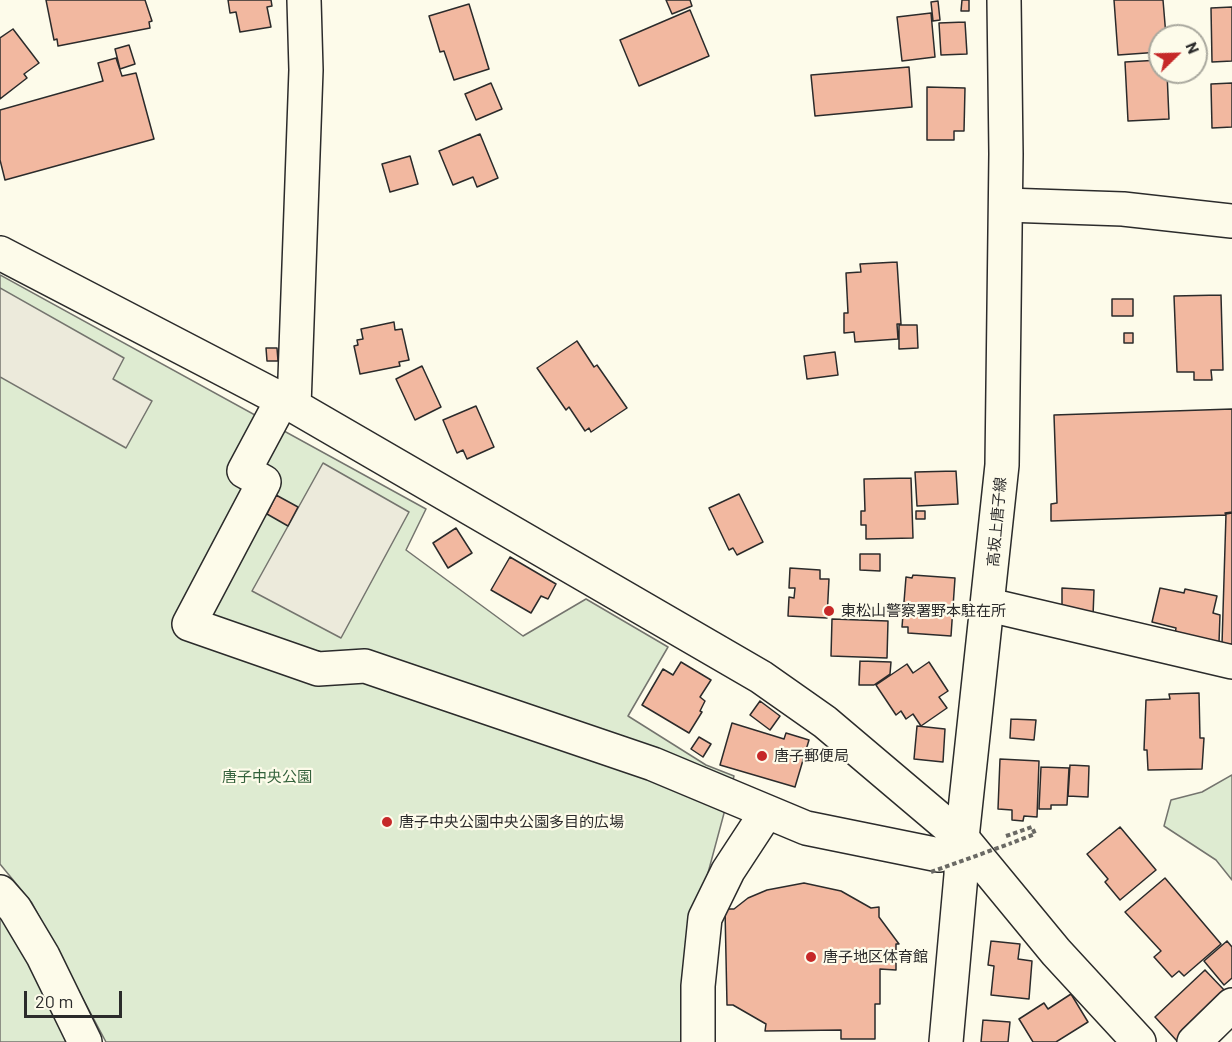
<!DOCTYPE html>
<html>
<head>
<meta charset="utf-8">
<style>
  body { margin:0 }
  #map { position:relative; width:1232px; height:1042px; overflow:hidden; background:#fdfbea; font-family:Barlow,sans-serif }
  canvas { display:block }
  .north { position:absolute; left:1148px; top:24px; width:60px; height:60px; box-sizing:border-box; background:#fdfbea; border:2px solid #a9a89e; border-radius:50%; rotate:67deg; font-size:16px; font-weight:700; line-height:24px; text-align:center; color:#2b2b2b }
  .north::after { content:''; display:block; margin:auto; width:21px; height:27px; background:#c62828; clip-path:polygon(50% 0,100% 100%,50% 72%,0 100%) }
  .scale { position:absolute; left:24px; top:991px; width:98px; height:27px; box-sizing:border-box; border:3px solid #2b2b2b; border-top:0; padding-left:8px; font-size:18px; line-height:21px; white-space:nowrap; color:#2b2b2b; -webkit-text-stroke:4px #fdfbea; paint-order:stroke }
</style>
</head>
<body>
<div id="map">
<canvas width="1232" height="1042"></canvas>
<div class="north">N</div>
<div class="scale">20 m</div>
</div>
<script>
const ctx = document.querySelector('canvas').getContext('2d');
ctx.lineJoin = 'round';
function fill(path, color) {
  ctx.fillStyle = color;
  ctx.fill(path, 'evenodd');
}
function toPath(rows) {
  const path = new Path2D();
  for (const r of rows) {
    path.moveTo(r[0], r[1]);
    for (let i = 2; i < r.length; i += 2) path.lineTo(r[i], r[i + 1]);
  }
  return path;
}
function strokePath(path, color, width, dash) {
  ctx.strokeStyle = color;
  ctx.lineWidth = width;
  ctx.lineCap = dash ? 'butt' : 'round';
  ctx.setLineDash(dash || []);
  ctx.stroke(path);
}
function label(font, color, halo, rows, align = 'center') {
  ctx.font = font + ' Barlow,"Noto Sans JP",sans-serif';
  ctx.lineWidth = 4.5;
  ctx.setLineDash([]);
  ctx.textBaseline = 'middle';
  ctx.strokeStyle = halo;
  ctx.fillStyle = color;
  for (const [text, x, y, turn = 0] of rows) {
    ctx.save();
    ctx.translate(x, y);
    ctx.rotate((+turn || 0) * Math.PI / 180);
    ctx.textAlign = isNaN(turn) ? turn : align;
    if (halo) ctx.strokeText(text, 0, 0);
    ctx.fillText(text, 0, 0);
    ctx.restore();
  }
}
const green = toPath([
  [0,275,426,509,406,550,523,636,586,599,668,647,628,716,706,765,734,776,701,899,690,1042,106,1042,32,903,0,864,0,275],
  [1232,775,1232,880,1216,860,1164,826,1171,800,1202,792,1232,775],
  [0,903,43,982,66,1042,0,1042,0,903]
]);
const parking = toPath([
  [0,288,124,358,113,379,152,401,126,448,0,377,0,288],
  [323,463,409,512,341,638,252,591,323,463]
]);
const building = toPath([
  [46,0,145,0,152,21,149,22,150,28,58,46,57,39,54,40,46,0],
  [228,0,271,0,272,6,267,7,271,27,240,32,236,12,230,13,228,0],
  [666,0,690,0,692,6,672,14,666,0],
  [962,0,969,0,969,11,961,11,962,0],
  [1114,0,1163,0,1166,36,1160,36,1160,52,1118,55,1114,0],
  [938,1,940,20,933,21,931,2,938,1],
  [469,4,489,69,454,80,444,51,440,52,429,16,469,4],
  [1232,7,1232,61,1212,62,1211,8,1232,7],
  [690,10,709,56,639,86,620,40,690,10],
  [931,13,935,57,902,61,897,17,931,13],
  [965,22,967,54,941,55,939,23,965,22],
  [13,29,39,63,24,74,27,78,0,99,0,38,13,29],
  [129,45,135,64,120,69,115,49,129,45],
  [116,58,122,76,136,73,154,139,5,180,0,160,0,110,103,81,98,63,116,58],
  [1160,60,1160,72,1167,72,1169,119,1128,121,1125,62,1160,60],
  [909,67,912,107,815,116,811,75,909,67],
  [491,83,502,109,476,120,465,94,491,83],
  [1232,83,1232,127,1212,128,1211,84,1232,83],
  [927,87,965,88,964,131,954,131,954,140,927,140,927,87],
  [480,134,498,178,477,187,473,177,453,185,439,151,480,134],
  [410,156,418,184,390,192,382,164,410,156],
  [897,262,901,324,897,324,898,339,855,342,854,332,844,333,844,313,848,313,846,273,861,272,860,264,897,262],
  [1221,295,1223,370,1211,370,1212,380,1194,380,1194,372,1177,372,1174,296,1221,295],
  [1112,299,1133,299,1133,316,1112,316,1112,299],
  [394,322,395,330,402,329,409,360,399,362,400,366,360,374,354,346,358,345,357,340,363,339,361,329,394,322],
  [899,325,917,325,918,348,899,349,899,325],
  [1124,333,1133,333,1133,343,1124,343,1124,333],
  [577,341,594,367,597,365,627,408,591,432,589,428,585,431,569,407,566,410,537,368,577,341],
  [266,348,277,348,278,361,267,361,266,348],
  [835,352,838,375,807,379,804,356,835,352],
  [422,366,441,407,415,420,396,379,422,366],
  [476,406,494,447,467,459,463,450,457,453,443,420,476,406],
  [1232,409,1232,512,1225,513,1226,515,1051,521,1051,504,1057,503,1054,415,1232,409],
  [956,471,958,504,917,506,915,472,956,471],
  [911,478,913,538,866,539,866,525,861,525,861,511,865,511,864,479,911,478],
  [739,494,763,542,737,555,733,548,729,550,709,508,739,494],
  [276,495,298,507,288,526,267,514,276,495],
  [916,511,925,511,925,519,916,519,916,511],
  [1232,513,1232,644,1222,644,1226,514,1232,513],
  [456,528,472,553,448,568,433,543,456,528],
  [860,554,880,554,880,571,860,570,860,554],
  [510,557,556,584,548,599,541,596,531,613,491,590,510,557],
  [790,568,820,570,820,579,829,579,827,618,788,616,789,597,794,598,795,588,789,588,790,568],
  [913,575,955,578,951,636,908,633,908,627,902,627,906,577,912,578,913,575],
  [1062,588,1094,590,1093,616,1062,610,1062,588],
  [1160,588,1184,593,1185,589,1217,596,1213,613,1220,615,1219,642,1175,634,1176,628,1152,622,1160,588],
  [832,619,888,621,887,658,831,656,832,619],
  [860,661,891,662,890,674,874,685,859,685,860,661],
  [681,662,711,680,700,697,705,701,700,711,702,712,689,733,642,705,663,669,673,675,681,662],
  [929,662,948,691,939,697,947,708,921,726,913,714,906,719,901,711,896,715,876,685,907,664,913,673,929,662],
  [1199,693,1200,738,1204,738,1202,769,1148,770,1147,750,1144,750,1146,700,1170,699,1169,694,1199,693],
  [760,701,780,716,770,730,750,715,760,701],
  [1011,719,1036,720,1034,740,1010,738,1011,719],
  [732,723,784,739,786,733,809,740,795,787,720,765,732,723],
  [917,726,945,729,943,762,914,759,917,726],
  [699,737,711,744,703,757,691,749,699,737],
  [1000,759,1039,761,1037,817,1024,816,1023,821,1012,820,1012,810,998,809,1000,759],
  [1070,765,1089,766,1088,797,1068,796,1070,765],
  [1041,767,1069,768,1067,805,1051,805,1051,809,1039,809,1041,767],
  [1120,827,1156,870,1120,900,1105,882,1108,879,1087,854,1120,827],
  [1165,878,1221,944,1184,976,1179,971,1172,977,1154,957,1161,951,1125,912,1165,878],
  [804,883,841,891,871,908,879,907,879,917,899,944,896,944,896,970,880,969,880,1004,875,1004,875,1039,841,1039,841,1030,765,1031,766,1024,733,1005,727,1005,725,909,734,909,748,898,767,890,804,883],
  [991,941,1020,944,1018,959,1032,961,1029,999,991,995,994,966,988,965,991,941],
  [1227,941,1232,947,1232,978,1224,985,1204,961,1227,941],
  [1205,970,1226,992,1177,1041,1155,1017,1205,970],
  [1071,994,1088,1022,1056,1042,1033,1042,1019,1019,1044,1003,1048,1009,1071,994],
  [983,1020,1010,1022,1008,1042,981,1042,983,1020]
]);
const path = toPath([
  [1006,836,1032,827,1035,834,1009,844]
]);
const minor = toPath([
  [1006,205,1123,209,1232,221],
  [0,253,294,406,761,677,825,722,962,838,1056,952,1139,1042],
  [282,400,244,471,264,482,189,624,318,669,365,666,653,764,806,828,939,855],
  [294,406,306,70,304,0],
  [989,605,1232,662],
  [0,892,15,909,43,956,85,1042],
  [698,1042,698,986,705,918,728,871,766,813],
  [1194,1042,1232,1005]
]);
const major = toPath([
  [946,1042,961,875,962,838,1002,465,1006,154,1004,0]
]);
const pathBridge = toPath([
  [931,872,1009,844]
]);
const markers = [
  [829,611,6,"#c62828"],
  [762,756,6,"#c62828"],
  [387,822,6,"#c62828"],
  [811,957,6,"#c62828"]
];
const streetNames = [
  ["高坂上唐子線",997,522,-85]
];
const poiNames = [
  ["東松山警察署野本駐在所",841,611],
  ["唐子郵便局",774,756],
  ["唐子中央公園中央公園多目的広場",399,822],
  ["唐子地区体育館",823,957]
];
const parkNames = [
  ["唐子中央公園",267,777]
];
fill(green, '#deebd1');
strokePath(green, '#74746e', 1.5);
fill(parking, '#eceadb');
strokePath(parking, '#74746e', 1.5);
fill(building, '#f2b8a0');
strokePath(building, '#2b2b2b', 1.5);
strokePath(minor, '#2b2b2b', 36);
strokePath(major, '#2b2b2b', 36);
strokePath(path, '#6a6964', 4, [4.5, 3]);
strokePath(minor, '#fdfbea', 33);
strokePath(major, '#fdfbea', 33);
strokePath(pathBridge, '#6a6964', 4, [4.5, 3]);
for (const [x, y, r, color] of markers) {
  const dot = new Path2D();
  dot.arc(x, y, r, 0, 2 * Math.PI);
  ctx.fillStyle = color;
  ctx.fill(dot);
  strokePath(dot, '#fdfbea', 2);
}
label('15px', '#2b2b2b', '#fdfbea', streetNames);
label('15px', '#2b2b2b', '#fdfbea', poiNames, 'left');
label('15px', '#34623c', '#fdfbea', parkNames);
</script>
</body>
</html>
